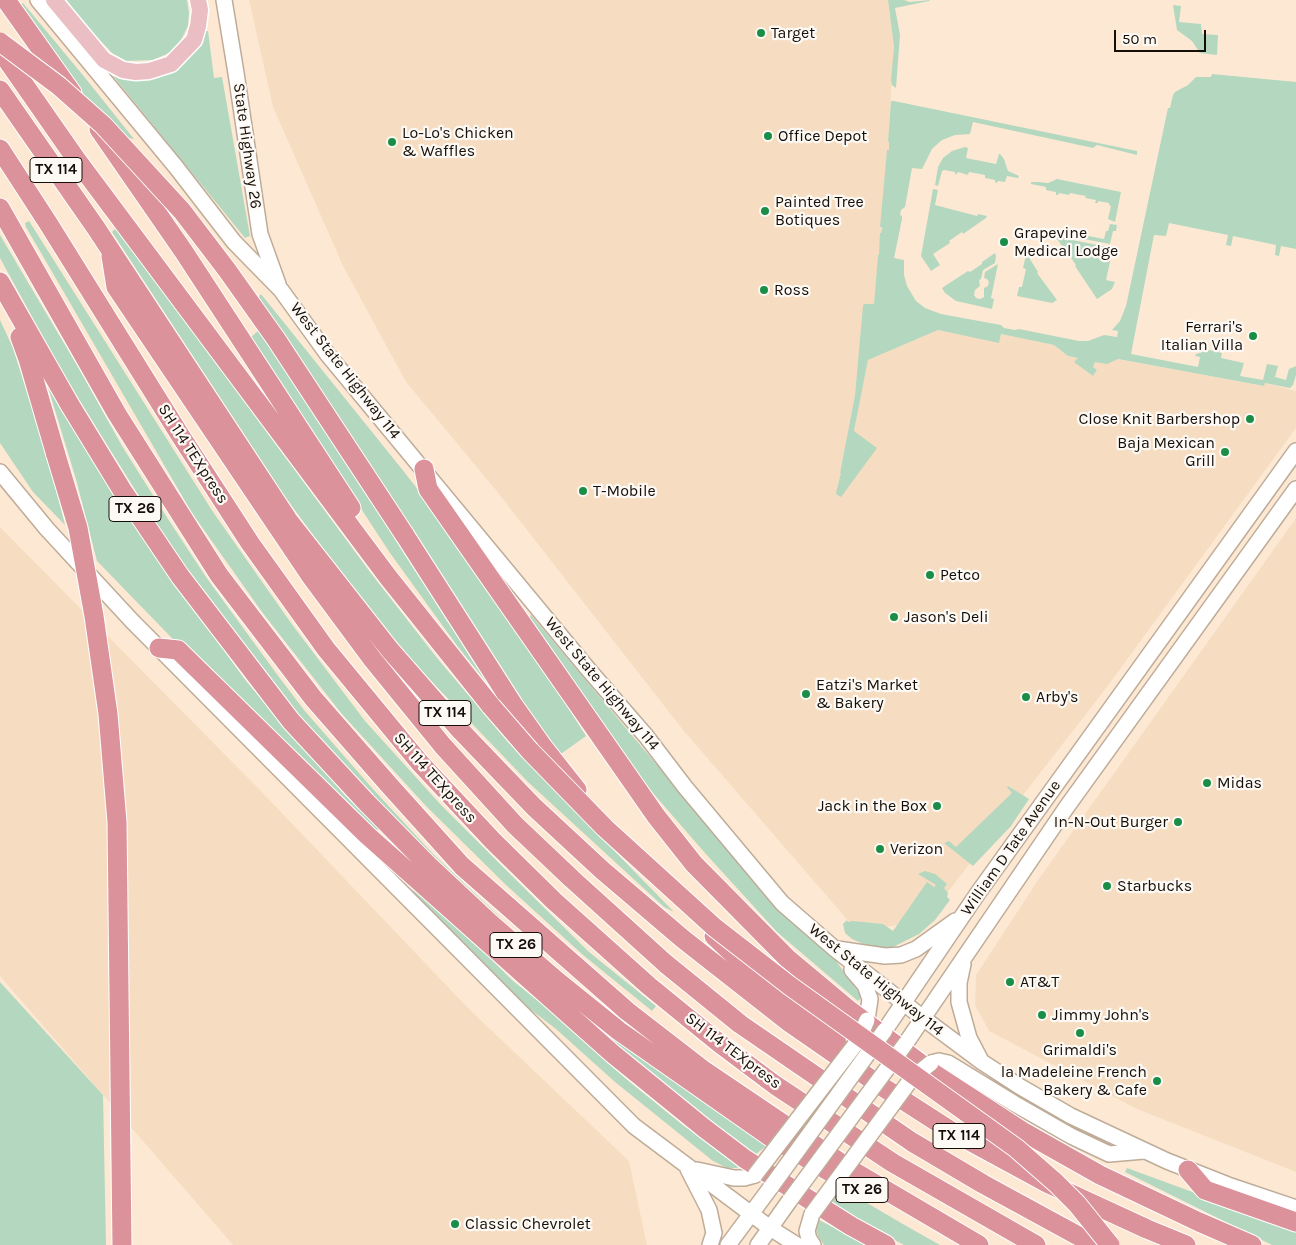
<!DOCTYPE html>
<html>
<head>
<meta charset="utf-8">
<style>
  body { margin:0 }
  #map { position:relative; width:1296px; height:1245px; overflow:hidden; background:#fde9d3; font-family:Karla,sans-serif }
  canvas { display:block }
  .scale { position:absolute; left:1114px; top:30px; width:92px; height:22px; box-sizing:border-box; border:2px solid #160f08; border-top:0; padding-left:6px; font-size:15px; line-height:18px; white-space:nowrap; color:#160f08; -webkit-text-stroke:4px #fdf9f4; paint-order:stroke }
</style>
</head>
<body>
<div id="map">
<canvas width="1296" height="1245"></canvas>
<div class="scale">50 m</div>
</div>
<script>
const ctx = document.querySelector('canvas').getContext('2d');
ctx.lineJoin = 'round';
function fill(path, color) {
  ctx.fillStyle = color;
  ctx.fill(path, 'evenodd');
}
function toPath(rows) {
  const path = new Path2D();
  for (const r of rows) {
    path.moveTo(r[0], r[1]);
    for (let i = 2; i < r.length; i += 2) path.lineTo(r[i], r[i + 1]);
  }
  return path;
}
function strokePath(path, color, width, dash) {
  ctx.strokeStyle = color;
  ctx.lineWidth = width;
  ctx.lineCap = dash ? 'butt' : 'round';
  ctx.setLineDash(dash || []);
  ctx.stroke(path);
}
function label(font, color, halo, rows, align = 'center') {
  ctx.font = font + ' Karla,sans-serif';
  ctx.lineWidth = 4.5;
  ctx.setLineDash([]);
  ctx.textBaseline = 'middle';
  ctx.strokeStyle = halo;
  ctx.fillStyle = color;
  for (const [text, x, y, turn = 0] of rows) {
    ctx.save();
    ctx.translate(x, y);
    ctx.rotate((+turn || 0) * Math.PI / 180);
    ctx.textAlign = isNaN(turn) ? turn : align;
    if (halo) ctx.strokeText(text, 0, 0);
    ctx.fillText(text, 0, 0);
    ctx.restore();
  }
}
const built = toPath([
  [249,0,888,0,894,47,888,141,889,141,889,150,887,150,879,255,878,256,874,305,864,304,855,395,840,472,842,473,837,496,841,497,868,360,938,330,999,342,1001,334,1054,345,1068,356,1079,358,1075,362,1093,376,1097,370,1093,367,1095,362,1117,359,1263,386,1265,383,1296,391,1296,428,1107,687,926,920,858,932,683,730,495,489,406,382,343,266,273,107],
  [1296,518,1296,1172,1137,1109,989,1031,975,1005,976,975,1038,880],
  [0,527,260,790,470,1010,629,1161,647,1245,233,1245,0,976]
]);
const green = toPath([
  [61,0,187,0,189,13,188,26,180,42,169,53,153,60,126,61,113,54,88,28,79,22],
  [888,0,904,0,910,2,930,0,929,1,895,8,900,35,896,88,892,85,891,80,894,47],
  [23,3,82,74,134,139,127,138,80,91,19,6],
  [1173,5,1181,6,1179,22,1201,24,1202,34,1218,35,1217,55,1200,53,1192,41,1177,30],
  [202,31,208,31,214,78,222,77,250,236,245,238,113,76,116,73,140,77],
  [1212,74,1296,82,1296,249,1281,246,1279,256,1275,255,1276,245,1233,236,1231,246,1226,245,1228,235,1169,223,1166,236,1154,235,1131,354,1198,367,1200,357,1195,356,1196,354,1209,350,1222,353,1221,358,1244,363,1240,376,1263,380,1267,364,1278,366,1275,377,1286,380,1289,369,1296,366,1296,375,1293,385,1290,388,1265,383,1264,386,1118,359,1107,364,1095,362,1093,367,1097,370,1093,376,1074,362,1078,358,1068,356,1054,345,1001,334,999,343,938,330,868,360,854,431,877,448,841,497,837,495,836,493,841,473,840,473,855,395,863,306,864,304,874,304,878,255,879,255,880,233,881,233,882,227,880,227,887,150,889,150,889,142,888,141,891,101,894,101,1137,151,1137,155,1097,145,1093,148,973,122,970,134,955,135,942,140,932,149,922,169,912,168,905,207,901,210,900,215,902,216,902,219,894,258,904,260,904,275,907,286,916,301,925,308,941,314,1001,325,1004,328,1015,330,1019,329,1079,341,1088,341,1104,335,1117,337,1118,331,1112,330,1120,321,1126,306,1168,108,1170,108,1173,95,1175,92,1188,85,1196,77,1211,77],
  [965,147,968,148,966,158,996,164,999,154,1000,154,1004,159,1008,171,1019,176,1018,178,1007,176,1005,182,998,181,997,183,995,182,995,180,985,178,985,175,969,172,968,175,958,172,957,174,955,174,955,172,944,170,942,171,938,186,935,185,938,167,943,158,952,151],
  [1057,179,1121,192,1115,222,1108,219,1111,206,1109,205,1109,203,1098,201,1098,203,1095,203,1096,200,1085,198,1086,196,1070,193,1069,195,1059,193,1058,195,1056,195,1056,192,1046,190,1046,187,1031,184,1031,182,1038,182,1048,183],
  [933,189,938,190,935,205,977,216,978,214,987,216,986,218,963,234,962,232,949,241,950,243,933,254,940,265,931,271,921,256],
  [29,221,213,512,291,623,365,721,441,805,512,876,589,952,656,1006,652,1011,583,955,506,885,425,805,341,713,262,612,192,513,26,227,25,223],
  [1110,224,1117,225,1116,231,1113,231,1110,244,1063,235,1055,230,1062,230,1062,232,1077,235,1078,234,1104,239,1106,231,1108,231],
  [116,228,370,572,437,658,508,742,674,912,664,907,528,782,409,658,341,573,283,494,112,232],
  [1055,233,1062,238,1113,248,1106,280,1115,282,1112,289,1097,299,1075,266,1076,265,1054,235],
  [0,235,78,367,122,446,166,516,206,577,276,673,304,710,372,788,432,853,559,973,479,905,301,722,179,560,109,448,61,370,0,258],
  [995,253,996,256,995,263,983,270,981,279,979,280,980,286,975,290,974,295,976,298,980,299,984,297,984,288,988,286,989,282,987,279,984,278,985,272,998,264,991,298,994,299,992,309,956,301,945,293,942,288,968,271,970,272,982,264,982,262],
  [1026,255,1028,256,1038,272,1037,273,1057,300,1052,303,1017,296,1019,287,1022,287,1026,269,1023,268],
  [261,294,401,468,448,528,530,648,586,736,558,756,258,298],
  [0,320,13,348,48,459,65,525,33,492,0,443],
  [259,330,494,684,503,703,458,647,390,553,292,403,251,337],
  [43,371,153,552,246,681,344,794,379,829,373,832,201,668,97,561,76,479],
  [531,615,745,870,788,917,834,958,862,997,858,1001,777,932,705,853,639,777,528,618],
  [1008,786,1029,799,1011,826,973,866,944,843,949,841,956,847,1012,793,1007,787],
  [925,871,935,874,947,884,944,888,948,893,947,897,950,900,935,920,919,934,889,949,868,946,852,939,845,933,843,924,847,920,848,922,852,921,883,924,893,931,927,882,934,887,936,885,918,874],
  [415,888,481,949,513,981,552,1012,625,1078,684,1126,742,1166,736,1168,727,1168,713,1161,615,1082,556,1029,513,996,411,892],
  [0,982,103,1095,106,1245,0,1245],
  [551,987,768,1142,766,1146,755,1155,740,1146,639,1068],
  [1127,1168,1296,1230,1296,1245,1272,1245,1125,1172],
  [840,1187,901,1223,940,1245,904,1245,828,1204],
  [819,1220,868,1245,824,1245,818,1236,816,1229]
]);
const secondary = toPath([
  [38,0,176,167,234,242,281,290,328,355,588,669,646,736,685,787,782,903,835,949,923,1018,982,1062,1019,1086,1071,1116,1167,1161,1228,1185,1296,1208],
  [224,0,236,73,260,234,278,284],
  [0,472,47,529,132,621,634,1126,770,1228,797,1245],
  [837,949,885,956,901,955,916,949,955,921],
  [963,964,959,983,959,1002,969,1038,980,1059],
  [852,970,865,985,870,999,867,1020],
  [885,1030,978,893,1296,451],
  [906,1043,1066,808,1296,489],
  [931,1063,939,1061,948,1063,1015,1104,1071,1136,1109,1154,1144,1151],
  [688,1169,709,1210,714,1233,710,1245],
  [697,1170,734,1178,744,1178,755,1175],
  [812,1214,807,1231,809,1239,813,1245],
  [728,1245,771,1187],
  [758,1245,790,1200]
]);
const primary = toPath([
  [54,0,104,60,123,70,136,72,149,71,171,64,194,40,198,26,200,10,198,0]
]);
const motorway = toPath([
  [6,0,72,93],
  [0,50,76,159,388,577,491,706],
  [0,90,96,228,288,520,390,650,460,730,534,807,602,870,683,939,790,1023,878,1084,951,1131,1045,1182,1147,1229,1186,1245],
  [99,129,184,252,351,508],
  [0,149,48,223,180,435,250,543,326,649,420,763,493,841,554,901,649,986,719,1043,775,1085,893,1163,1036,1245],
  [0,208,117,414,219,575,313,698,389,785,462,866,627,1011,702,1069,853,1171,979,1245],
  [111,256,116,287,310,575,373,660,443,746,515,825,572,879,666,964,740,1024,912,1142,983,1184,1095,1245],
  [0,282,70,405,122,490,180,576,291,721,366,802,428,865,490,923,557,981,619,1031,769,1136,854,1186],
  [20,337,28,359,56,455],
  [424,469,428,489,656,816,694,864,787,958,848,1009,936,1075,1022,1131,1100,1175,1199,1222,1252,1245],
  [404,534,514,706,543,747,577,790],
  [159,648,178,650,367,835,613,1054,704,1128,745,1159,851,1226,886,1245],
  [714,936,766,985,837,1042],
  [1188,1170,1205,1190,1296,1222]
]);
const secondaryBridge = toPath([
  [755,1175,858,1041,867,1020],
  [771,1187,885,1030],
  [790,1200,906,1043],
  [812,1214,912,1078,931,1063]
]);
const motorwayBridge = toPath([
  [0,42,59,86,103,125,182,211,227,270,276,339,404,534],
  [56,455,78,528,94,616,108,714,117,822,122,1245],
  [491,706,530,751,605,828,714,927,790,986,1016,1148,1056,1183,1077,1204,1110,1245]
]);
const markers = [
  [761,33,5,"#1a8e47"],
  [768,136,5,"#1a8e47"],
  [392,142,5,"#1a8e47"],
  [765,211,5,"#1a8e47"],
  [1004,242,5,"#1a8e47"],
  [764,290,5,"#1a8e47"],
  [1253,336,5,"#1a8e47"],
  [1250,419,5,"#1a8e47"],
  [1225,452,5,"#1a8e47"],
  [583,491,5,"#1a8e47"],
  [930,575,5,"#1a8e47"],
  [894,617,5,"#1a8e47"],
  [806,694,5,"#1a8e47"],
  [1026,697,5,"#1a8e47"],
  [1207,783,5,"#1a8e47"],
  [937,806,5,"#1a8e47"],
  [1178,822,5,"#1a8e47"],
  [880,849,5,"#1a8e47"],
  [1107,886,5,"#1a8e47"],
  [1010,982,5,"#1a8e47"],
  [1042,1015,5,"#1a8e47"],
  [1080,1033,5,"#1a8e47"],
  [1157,1081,5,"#1a8e47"],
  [455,1224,5,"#1a8e47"]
];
const shields = [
  [56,170,52],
  [135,509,52],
  [445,713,52],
  [516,945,52],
  [959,1136,52],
  [862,1190,52]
];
const shieldNames = [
  ["TX 114",56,170],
  ["TX 26",135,509],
  ["TX 114",445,713],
  ["TX 26",516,945],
  ["TX 114",959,1136],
  ["TX 26",862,1190]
];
const poiNames = [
  ["Target",771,33],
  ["Lo-Lo's Chicken",402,133],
  ["& Waffles",402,151],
  ["Office Depot",778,136],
  ["Painted Tree",775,202],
  ["Botiques",775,220],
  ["Grapevine",1014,233],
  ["Medical Lodge",1014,251],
  ["Ross",774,290],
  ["Ferrari's",1243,327,"right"],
  ["Italian Villa",1243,345,"right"],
  ["Close Knit Barbershop",1240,419,"right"],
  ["Baja Mexican",1215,443,"right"],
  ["Grill",1215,461,"right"],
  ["T-Mobile",593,491],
  ["Petco",940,575],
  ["Jason's Deli",904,617],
  ["Eatzi's Market",816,685],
  ["& Bakery",816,703],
  ["Arby's",1036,697],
  ["Midas",1217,783],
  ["Jack in the Box",927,806,"right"],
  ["In-N-Out Burger",1168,822,"right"],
  ["Verizon",890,849],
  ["Starbucks",1117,886],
  ["AT&T",1020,982],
  ["Jimmy John's",1052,1015],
  ["Grimaldi's",1080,1050,"center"],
  ["la Madeleine French",1147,1072,"right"],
  ["Bakery & Cafe",1147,1090,"right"],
  ["Classic Chevrolet",465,1224]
];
const streetNames = [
  ["State Highway 26",247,146,82],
  ["West State Highway 114",345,371,52],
  ["SH 114 TEXpress",193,454,57],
  ["West State Highway 114",602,684,50],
  ["SH 114 TEXpress",435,778,48],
  ["William D Tate Avenue",1011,848,-55],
  ["West State Highway 114",876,980,39],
  ["SH 114 TEXpress",733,1051,37]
];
fill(built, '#f6ddc1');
fill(green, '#b4d7c0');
strokePath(secondary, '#bfac98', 18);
strokePath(primary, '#fff', 19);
strokePath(motorway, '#fff', 21);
strokePath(secondary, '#fff', 15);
strokePath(primary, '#eabec2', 16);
strokePath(motorway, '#dc929a', 19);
strokePath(secondaryBridge, '#bfac98', 18, []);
strokePath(motorwayBridge, '#fff', 21, []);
strokePath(secondaryBridge, '#fff', 15);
strokePath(motorwayBridge, '#dc929a', 19);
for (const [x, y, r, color] of markers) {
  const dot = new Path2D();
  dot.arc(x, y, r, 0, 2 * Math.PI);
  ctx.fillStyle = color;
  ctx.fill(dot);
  strokePath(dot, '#fdf9f4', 2);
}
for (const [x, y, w] of shields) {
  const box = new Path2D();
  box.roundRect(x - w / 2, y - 12.5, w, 25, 4);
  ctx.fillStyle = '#fdf9f4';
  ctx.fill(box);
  strokePath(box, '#160f08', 1);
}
label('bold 15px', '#160f08', null, shieldNames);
label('16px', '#160f08', '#fdf9f4', poiNames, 'left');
label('16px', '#160f08', '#fdf9f4', streetNames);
</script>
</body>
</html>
